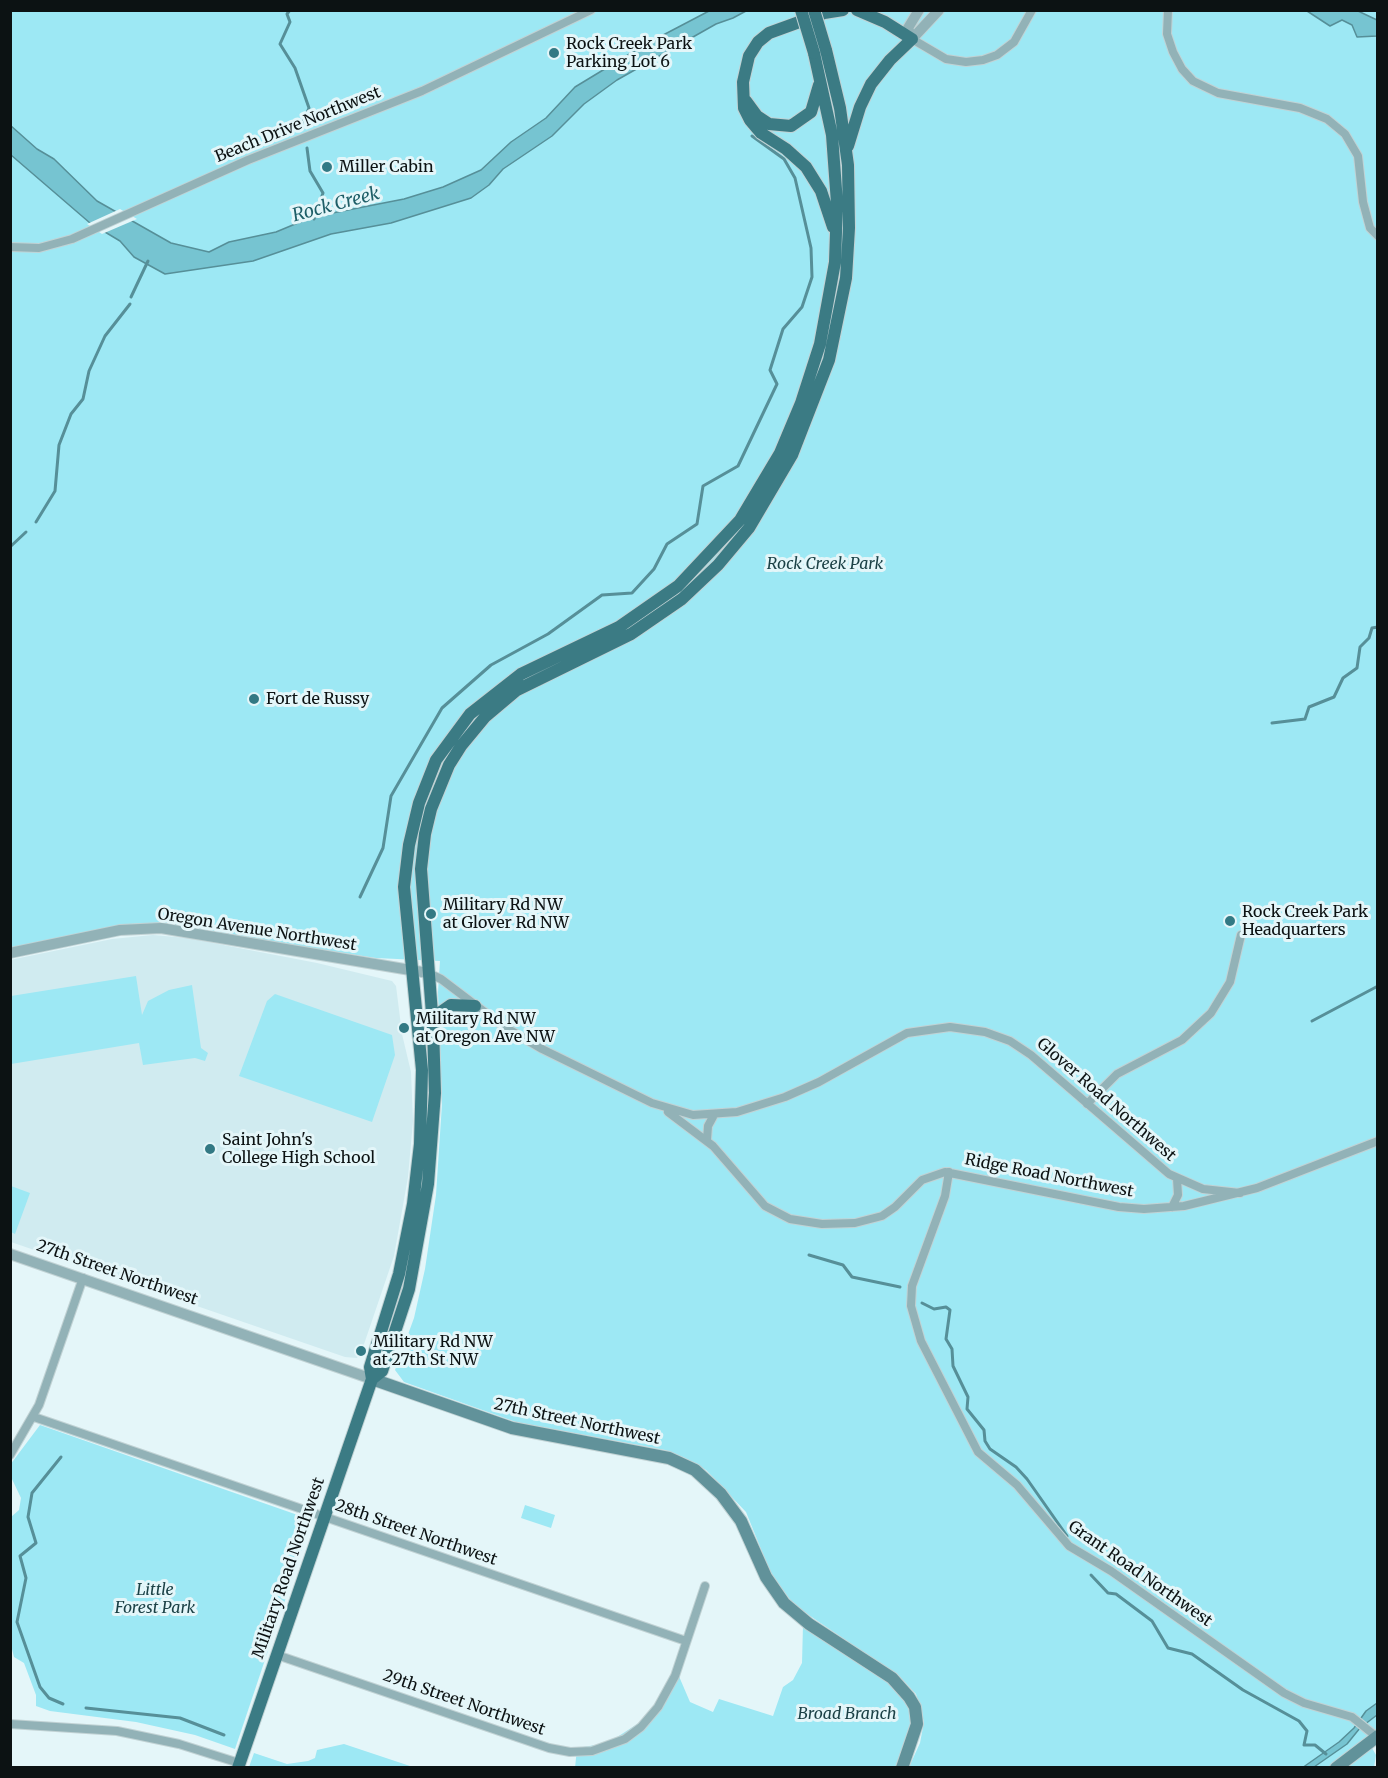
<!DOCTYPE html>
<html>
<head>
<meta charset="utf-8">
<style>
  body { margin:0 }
  #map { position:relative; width:1388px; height:1778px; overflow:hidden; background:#e4f6f9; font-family:Merriweather,serif }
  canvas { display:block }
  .frame { position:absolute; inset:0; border:12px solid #0c1213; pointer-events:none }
</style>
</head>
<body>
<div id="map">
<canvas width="1388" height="1778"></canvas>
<div class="frame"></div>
</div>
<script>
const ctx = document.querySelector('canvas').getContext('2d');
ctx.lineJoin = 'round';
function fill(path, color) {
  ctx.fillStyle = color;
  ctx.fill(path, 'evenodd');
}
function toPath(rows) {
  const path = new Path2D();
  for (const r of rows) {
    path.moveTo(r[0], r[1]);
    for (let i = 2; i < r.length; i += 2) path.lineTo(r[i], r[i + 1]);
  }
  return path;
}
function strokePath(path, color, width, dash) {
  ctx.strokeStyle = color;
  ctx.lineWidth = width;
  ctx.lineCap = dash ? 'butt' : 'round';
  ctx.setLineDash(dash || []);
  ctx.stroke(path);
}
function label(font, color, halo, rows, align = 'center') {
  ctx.font = font + ' Merriweather,serif';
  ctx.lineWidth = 6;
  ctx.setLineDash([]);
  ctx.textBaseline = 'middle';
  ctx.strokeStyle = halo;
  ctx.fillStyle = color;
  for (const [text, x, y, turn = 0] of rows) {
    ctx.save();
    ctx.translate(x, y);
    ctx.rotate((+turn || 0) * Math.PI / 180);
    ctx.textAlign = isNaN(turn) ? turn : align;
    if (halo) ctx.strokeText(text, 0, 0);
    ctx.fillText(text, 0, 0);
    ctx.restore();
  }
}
const built = toPath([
  [153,935,187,938,317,963,392,981,396,986,402,1034,411,1072,413,1121,408,1177,394,1256,361,1353,357,1358,345,1357,11,1242,10,960,112,939]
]);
const green = toPath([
  [11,11,1377,11,1378,1730,1329,1767,909,1767,920,1743,924,1722,916,1694,900,1677,794,1605,771,1574,746,1512,706,1470,685,1458,665,1450,516,1422,404,1382,395,1370,414,1318,425,1269,436,1195,442,1104,438,992,440,961,376,958,149,923,131,924,11,949],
  [136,976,142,1015,148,1001,169,990,192,985,201,1048,208,1053,205,1061,195,1058,143,1065,139,1043,11,1064,11,996],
  [275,994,392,1035,395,1055,372,1122,239,1076,267,1001],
  [11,1186,30,1193,15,1234,11,1232],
  [40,1425,312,1520,235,1749,195,1735,136,1722,50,1711,36,1706,36,1695,24,1663,14,1657,11,1645,11,1517,19,1510,21,1498,11,1477,10,1465],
  [525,1505,555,1515,551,1528,521,1518],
  [803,1625,876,1669,911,1704,913,1732,897,1767,575,1768,577,1748,608,1743,648,1717,657,1707,675,1667,690,1702,713,1712,719,1699,773,1716,783,1687,793,1680,802,1663],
  [344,1744,413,1767,249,1767,254,1753,287,1764,308,1761,315,1758,317,1750],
  [1372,1748,1376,1755,1374,1767,1348,1767]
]);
const water = toPath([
  [709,11,746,11,733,18,716,24,617,80,584,104,552,136,503,169,489,185,471,198,391,223,331,234,253,261,165,274,134,257,120,241,90,223,11,155,10,125,37,149,54,159,97,201,171,243,209,252,229,242,276,232,312,217,404,199,443,187,481,170,511,142,546,118,575,87,646,44,709,11],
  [1307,11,1358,11,1377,20,1377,36,1357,37,1352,25,1342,20,1330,26,1307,11],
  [1377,1703,1377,1715,1360,1728,1347,1744,1314,1767,1302,1768,1339,1742,1354,1728,1366,1711,1377,1703]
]);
const pier = toPath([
  [120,209,137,219,102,234,87,224]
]);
const stream = toPath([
  [290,10,287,14,290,22,280,44,295,68,309,108,303,122],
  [307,148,310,171,323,193,314,219],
  [131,297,148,261],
  [36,522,55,491,59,445,71,414,83,399,89,371,105,336,130,304],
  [10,547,26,532],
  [1272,723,1305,719,1309,707,1334,697,1343,678,1357,668,1360,647,1369,638,1372,628,1378,627],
  [360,897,383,848,391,796,442,708,491,665,548,634,602,595,632,593,654,569,667,544,697,524,703,486,738,466,777,384,770,370,783,329,802,307,812,277,811,248,795,178,784,159,752,136],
  [1312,1021,1378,986],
  [809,1255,843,1265,852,1277,900,1287],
  [922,1303,934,1309,946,1307,950,1310,946,1339,952,1349,953,1366,968,1397,967,1409,984,1430,985,1441,990,1449,1016,1467,1027,1479,1067,1536],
  [61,1457,32,1493,28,1517,36,1543,20,1556,26,1578,17,1622,40,1687,49,1698,63,1704],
  [1091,1575,1108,1593,1116,1594,1152,1621,1168,1648,1192,1654,1243,1690,1299,1721,1307,1731,1304,1745,1315,1745,1326,1754],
  [86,1708,180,1718,224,1735]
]);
const minor = toPath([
  [1168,10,1167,34,1173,52,1182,69,1193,81,1218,93,1300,108,1327,119,1345,134,1358,156,1363,202,1370,228,1378,236],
  [912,39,946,59,966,62,983,60,997,55,1014,42,1032,10],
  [10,247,39,248,72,239,248,160,422,91,591,10],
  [428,973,441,979,503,1026,542,1049,652,1103,693,1115,737,1112,785,1097,819,1082,907,1033,950,1027,985,1032,1010,1041,1031,1055,1169,1174,1203,1189,1240,1193],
  [1087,1104,1117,1074,1182,1040,1211,1013,1230,982,1241,935],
  [668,1112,713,1146,765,1206,790,1219,822,1224,855,1223,882,1216,895,1207,922,1180,945,1172,1119,1207,1144,1209,1184,1206,1257,1188,1378,1141],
  [707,1140,708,1126,714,1115],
  [949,1172,945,1196,912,1286,911,1306,921,1341,978,1452,1017,1485,1069,1546,1111,1571,1284,1693,1304,1703,1352,1717,1378,1738],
  [1172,1207,1178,1195,1177,1179],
  [34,1417,686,1641],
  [10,1455,39,1405,83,1278],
  [277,1655,549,1748,570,1752,592,1751,625,1739,641,1727,658,1707,675,1676,705,1586],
  [10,1724,117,1731,179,1744,239,1763]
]);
const tertiary = toPath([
  [919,10,908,28,912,39,939,10],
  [10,953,120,930,161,928,428,973],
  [10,1254,372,1379]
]);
const secondary = toPath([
  [372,1379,512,1428,669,1458,695,1470,721,1494,741,1521,766,1577,784,1603,809,1624,892,1678,909,1697,915,1707,917,1724,902,1768],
  [1336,1768,1378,1736]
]);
const primary = toPath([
  [746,101,757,116,769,124,791,126,811,112,819,85],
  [848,146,860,107,871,84,890,60,912,39,885,22,857,10],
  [833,227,821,191,806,167,786,149,761,133,750,120,744,108,743,82,749,56,758,42,769,33,824,13,843,10],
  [434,1026,441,1012,451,1005,475,1006],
  [372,1379,382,1371,409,1289,428,1184,435,1093,433,1027,421,869,425,834,431,809,449,765,461,746,485,717,517,690,631,634,682,599,718,565,749,528,792,455,829,360,846,278,849,228,848,165,840,108,826,50],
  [238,1768,372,1379,370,1367,399,1274,413,1204,420,1144,422,1070,404,887,409,845,419,803,436,760,470,714,521,674,619,627,678,586,740,520,780,453,801,403,820,344,835,262,837,203,832,135,814,53]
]);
const primaryBridge = toPath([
  [801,10,814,53],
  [814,10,826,50]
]);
const markers = [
  [554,53,6,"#327984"],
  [327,167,6,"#327984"],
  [254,699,6,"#327984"],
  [431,914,6,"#327984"],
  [1230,921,6,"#327984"],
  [404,1028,6,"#327984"],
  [210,1149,6,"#327984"],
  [361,1351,6,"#327984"]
];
const poiNames = [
  ["Rock Creek Park",566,44],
  ["Parking Lot 6",566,62],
  ["Miller Cabin",339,167],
  ["Fort de Russy",266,699],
  ["Military Rd NW",443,905],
  ["at Glover Rd NW",443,923],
  ["Rock Creek Park",1242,912],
  ["Headquarters",1242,930],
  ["Military Rd NW",416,1019],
  ["at Oregon Ave NW",416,1037],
  ["Saint John's",222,1140],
  ["College High School",222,1158],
  ["Military Rd NW",373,1342],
  ["at 27th St NW",373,1360]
];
const streetNames = [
  ["Beach Drive Northwest",298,125,-22],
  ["Oregon Avenue Northwest",257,930,9],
  ["Glover Road Northwest",1106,1100,41],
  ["Ridge Road Northwest",1049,1176,11],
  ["27th Street Northwest",117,1273,19],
  ["27th Street Northwest",577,1422,12],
  ["28th Street Northwest",416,1533,19],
  ["Military Road Northwest",289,1568,-71],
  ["Grant Road Northwest",1140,1574,35],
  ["29th Street Northwest",464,1703,19]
];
const parkNames = [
  ["Rock Creek Park",825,564],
  ["Little",155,1590],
  ["Forest Park",155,1608],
  ["Broad Branch",847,1714]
];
const waterNames = [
  ["Rock Creek",336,205,-15]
];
fill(built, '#d0ebf0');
fill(green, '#9de8f4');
fill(water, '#76c4d1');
strokePath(water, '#568f98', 1.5);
fill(pier, '#e4f6f9');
strokePath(stream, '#568f98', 3);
strokePath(minor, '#c1d2d4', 10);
strokePath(tertiary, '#c1d2d4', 12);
strokePath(secondary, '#c1d2d4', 14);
strokePath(primary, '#c1d2d4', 14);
strokePath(minor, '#92b2b7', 8);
strokePath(tertiary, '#92b2b7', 10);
strokePath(secondary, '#61929a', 12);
strokePath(primary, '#3b7b84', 12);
strokePath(primaryBridge, '#c1d2d4', 14, []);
strokePath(primaryBridge, '#3b7b84', 12);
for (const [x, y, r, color] of markers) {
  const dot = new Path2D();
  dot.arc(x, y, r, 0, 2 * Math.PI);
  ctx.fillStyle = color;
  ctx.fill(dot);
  strokePath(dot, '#e4f6f9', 2);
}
label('16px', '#0c1213', '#e4f6f9', poiNames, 'left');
label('16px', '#0c1213', '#e4f6f9', streetNames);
label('italic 16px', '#1b4146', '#e4f6f9', parkNames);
label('italic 18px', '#1d5e67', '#e4f6f9', waterNames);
</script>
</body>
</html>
